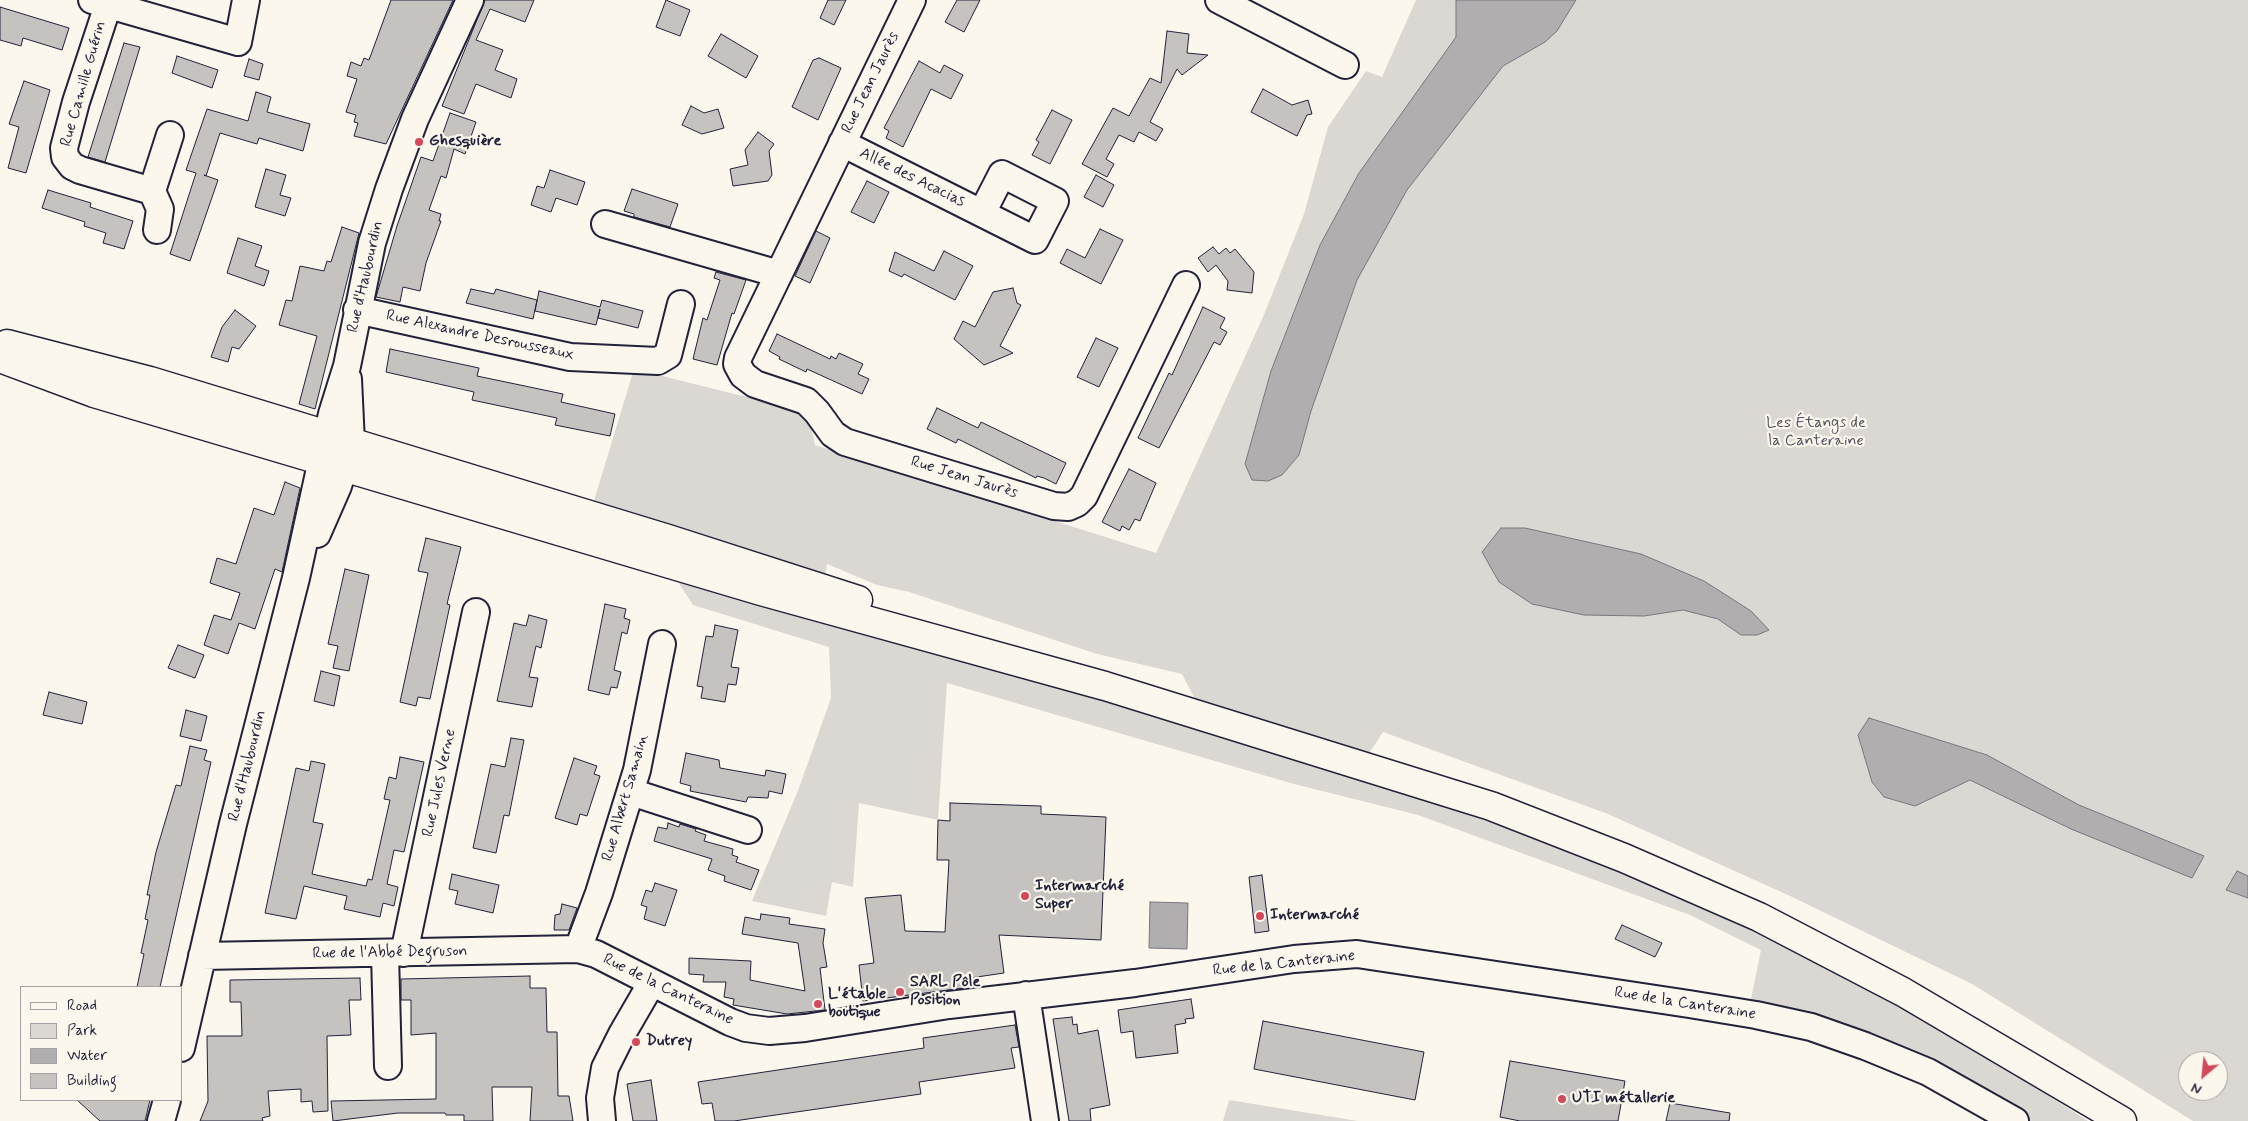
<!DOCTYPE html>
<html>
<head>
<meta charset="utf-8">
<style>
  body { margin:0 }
  #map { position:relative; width:2248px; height:1121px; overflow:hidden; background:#fbf7ec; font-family:Mynerve,sans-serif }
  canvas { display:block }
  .legend { position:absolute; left:20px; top:986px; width:162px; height:115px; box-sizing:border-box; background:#fbf7ec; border:1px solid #a4a2a5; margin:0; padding:6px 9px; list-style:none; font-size:15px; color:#22223b }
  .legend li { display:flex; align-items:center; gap:10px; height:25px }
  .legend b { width:25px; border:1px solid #a4a2a5 }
  .north { position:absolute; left:2178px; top:1051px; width:50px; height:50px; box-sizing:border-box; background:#fbf7ec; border:1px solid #a4a2a5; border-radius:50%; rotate:208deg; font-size:14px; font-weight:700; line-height:20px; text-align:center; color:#22223b }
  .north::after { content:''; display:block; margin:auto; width:18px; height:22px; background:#d1495b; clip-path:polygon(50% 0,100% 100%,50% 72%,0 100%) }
</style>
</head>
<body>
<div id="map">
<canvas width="2248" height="1121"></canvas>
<ul class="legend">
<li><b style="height:6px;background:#fbf7ec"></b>Road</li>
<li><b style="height:14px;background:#dbd8d3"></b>Park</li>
<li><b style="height:14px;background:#b1aeb0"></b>Water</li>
<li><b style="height:14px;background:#c6c2c0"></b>Building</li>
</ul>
<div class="north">N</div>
</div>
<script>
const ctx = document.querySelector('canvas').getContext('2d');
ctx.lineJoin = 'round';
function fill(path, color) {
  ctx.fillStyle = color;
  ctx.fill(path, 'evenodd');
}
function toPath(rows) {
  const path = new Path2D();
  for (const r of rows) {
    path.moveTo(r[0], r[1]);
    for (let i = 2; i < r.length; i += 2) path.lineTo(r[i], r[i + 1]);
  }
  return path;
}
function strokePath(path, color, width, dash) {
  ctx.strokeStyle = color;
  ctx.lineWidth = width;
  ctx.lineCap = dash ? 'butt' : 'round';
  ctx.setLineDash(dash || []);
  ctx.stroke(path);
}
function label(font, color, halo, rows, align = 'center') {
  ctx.font = font + ' Mynerve,sans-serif';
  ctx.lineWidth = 4.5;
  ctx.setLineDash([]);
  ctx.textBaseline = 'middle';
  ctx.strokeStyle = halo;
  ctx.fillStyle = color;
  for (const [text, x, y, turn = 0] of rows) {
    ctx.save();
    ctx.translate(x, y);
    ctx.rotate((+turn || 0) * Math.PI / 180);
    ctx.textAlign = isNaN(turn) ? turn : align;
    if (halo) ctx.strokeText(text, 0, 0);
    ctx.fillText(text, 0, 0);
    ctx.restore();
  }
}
const green = toPath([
  [1416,0,2248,0,2248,1121,2193,1121,1972,984,1788,895,1608,814,1383,732,1368,755,1198,705,1182,674,1097,654,909,592,877,585,827,564,825,577,696,533,593,504,634,369,791,408,811,426,815,445,1156,553,1263,317,1304,214,1328,127,1366,71,1382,77],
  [2188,1061,2218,1061,2218,1091,2188,1091],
  [678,582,1002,667,1264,745,1606,862,1737,920,1911,1012,1989,1058,2088,1121,2028,1121,2018,1113,1895,1046,1820,1016,1751,999,1761,950,1690,915,1418,815,1294,784,947,683,938,820,859,803,853,887,832,882,826,916,752,901,799,788,831,698,829,647,693,605],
  [1229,1100,1358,1121,1223,1121]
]);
const water = toPath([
  [1456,0,1576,0,1557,31,1545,42,1503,66,1407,190,1357,280,1311,411,1299,455,1282,475,1268,481,1252,480,1245,464,1271,371,1320,245,1359,173,1456,37,1456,0],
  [1501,528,1525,528,1641,554,1704,581,1751,611,1769,630,1757,635,1741,635,1718,619,1683,610,1644,616,1584,615,1532,604,1499,582,1482,552,1501,528],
  [1869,718,1987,755,2079,805,2204,856,2192,878,2071,829,1970,780,1915,806,1884,797,1872,782,1858,735,1869,718],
  [2237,871,2248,876,2248,898,2226,890,2237,871],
  [1150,902,1188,903,1187,949,1149,948,1150,902]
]);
const building = toPath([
  [391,0,453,0,386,144,354,136,358,123,354,122,356,115,346,112,357,79,347,76,351,62,361,66,364,58,369,60,391,0],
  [485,0,534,0,525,22,490,9,476,40,503,50,495,70,517,79,511,98,476,84,464,114,442,106,485,0],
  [666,0,690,10,680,36,656,27,666,0],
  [828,0,846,0,834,25,820,18,828,0],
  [957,0,980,0,964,32,945,22,957,0],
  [0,7,69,28,62,50,23,38,21,46,0,40,0,7],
  [1167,31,1189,34,1187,53,1208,55,1182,75,1177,69,1150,122,1163,129,1156,141,1139,132,1134,142,1119,135,1106,159,1114,164,1107,177,1082,164,1113,108,1129,116,1150,78,1161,83,1167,31],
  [721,34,758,56,746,78,708,56,721,34],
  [124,43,140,47,105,162,88,157,124,43],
  [177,56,218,70,212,88,172,73,177,56],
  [819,58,841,68,818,120,792,107,813,60,819,58],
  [249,59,263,64,259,80,244,76,249,59],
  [919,61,940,73,944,65,963,75,951,99,931,89,903,147,886,138,889,131,884,128,919,61],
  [24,81,50,90,26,173,8,168,19,127,9,124,24,81],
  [1263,89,1292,105,1308,100,1312,114,1307,115,1297,136,1251,112,1263,89],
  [256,92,271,97,267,112,310,124,303,151,259,138,257,144,220,133,206,176,204,175,218,180,190,261,170,254,196,173,186,170,207,109,248,121,256,92],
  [691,106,704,113,718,109,724,128,702,134,682,125,691,106],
  [1052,110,1072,120,1050,164,1032,155,1039,142,1036,140,1052,110],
  [450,113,476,122,465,154,454,149,446,178,441,176,429,210,441,214,439,221,441,221,426,263,420,291,403,287,400,302,376,297,397,226,421,157,433,161,450,113],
  [758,132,774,144,769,151,772,175,768,181,733,186,730,169,748,165,745,150,758,132],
  [266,169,286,175,280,195,291,198,285,216,255,207,266,169],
  [550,170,585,182,577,205,556,198,551,212,531,205,537,186,544,188,550,170],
  [1096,175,1114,185,1103,207,1084,197,1096,175],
  [867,181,889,192,874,223,851,212,867,181],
  [632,189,678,204,670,227,634,217,634,214,624,211,632,189],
  [48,190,91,203,90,207,133,221,124,249,103,243,106,233,84,226,85,222,42,208,48,190],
  [342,227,359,233,315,409,299,404,317,336,279,325,286,300,292,301,300,266,324,271,327,261,331,262,342,227],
  [1100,229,1123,240,1101,284,1060,263,1067,249,1085,258,1100,229],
  [816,231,830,238,810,283,795,276,816,231],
  [238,238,262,246,255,266,269,271,264,286,227,273,238,238],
  [1213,247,1219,254,1226,248,1230,253,1235,249,1254,272,1252,293,1227,290,1228,281,1216,265,1208,272,1198,258,1213,247],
  [944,251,973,266,955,300,904,274,902,277,889,271,895,252,934,271,944,251],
  [716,272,746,280,734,314,732,313,717,365,693,359,703,318,707,320,720,280,714,278,716,272],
  [1013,288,1017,303,1021,305,1000,346,1013,353,984,365,954,339,963,321,975,327,993,292,1013,288],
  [471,289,494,294,496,289,537,300,533,319,466,303,471,289],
  [539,291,600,307,602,300,643,311,638,328,598,318,600,309,596,325,535,311,539,291],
  [1203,307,1225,318,1220,328,1227,332,1220,345,1214,342,1159,448,1138,438,1169,373,1172,375,1203,307],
  [235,310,256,326,239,349,232,347,228,362,211,357,222,327,235,310],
  [777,334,830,359,831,356,836,359,839,353,863,364,858,374,869,379,862,394,807,369,806,372,779,359,780,357,769,351,777,334],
  [1096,338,1118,348,1099,387,1077,377,1096,338],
  [390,349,479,368,477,376,563,394,561,402,615,414,610,436,555,425,557,418,472,400,474,392,386,372,390,349],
  [937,408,978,428,981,422,1066,463,1056,484,1044,478,1037,476,1036,478,958,439,956,443,927,429,937,408],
  [1129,469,1156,483,1140,521,1135,519,1129,530,1122,526,1120,531,1102,522,1129,469],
  [285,482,300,488,282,572,275,569,255,629,239,623,228,654,204,645,214,615,231,620,240,593,210,583,217,558,236,564,254,508,274,515,285,482],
  [426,538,461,547,447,604,450,605,430,699,418,697,416,706,400,702,428,573,418,571,426,538],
  [345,569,369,575,349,671,333,668,338,646,328,644,345,569],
  [605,604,626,609,624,618,630,620,627,634,622,632,614,670,621,672,617,688,611,687,609,695,588,690,605,604],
  [529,615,547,620,541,648,536,646,529,677,538,678,532,707,497,701,514,623,526,626,529,615],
  [715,625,738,630,731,667,739,668,736,685,728,684,725,702,701,698,703,687,697,686,706,636,713,637,715,625],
  [178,645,204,655,195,678,168,668,178,645],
  [321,671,340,676,334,706,314,701,321,671],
  [49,692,87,702,82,724,43,715,49,692],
  [186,710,207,716,201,741,180,736,186,710],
  [511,738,524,740,509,816,504,815,496,853,473,848,491,764,505,767,511,738],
  [190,746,207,750,204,760,211,762,160,987,137,987,144,954,141,953,148,920,145,919,150,895,147,895,156,852,176,785,181,786,190,746],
  [686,753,719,760,720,768,765,776,766,770,786,774,782,794,769,791,768,798,748,797,746,802,690,791,691,786,680,783,686,753],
  [400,757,424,762,404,852,394,850,387,884,398,887,394,906,383,903,380,917,344,909,347,896,304,886,296,919,265,913,296,768,309,771,311,761,325,764,313,822,323,824,312,874,366,886,368,879,372,880,390,800,384,799,389,777,396,779,400,757],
  [574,758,597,766,594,774,600,776,587,816,580,814,577,825,555,818,574,758],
  [950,803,1041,806,1041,814,1106,817,1101,940,999,935,1004,973,963,979,964,988,863,1001,859,965,874,963,865,898,901,895,905,931,945,932,949,860,937,860,938,820,950,821,950,803],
  [668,823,679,827,680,824,696,829,695,831,706,835,704,841,733,849,732,855,738,857,736,862,759,870,751,890,724,881,725,876,708,870,712,859,654,841,658,827,667,829,668,823],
  [452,874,499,885,493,913,455,904,458,891,449,889,452,874],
  [1262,875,1269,931,1255,933,1249,877,1262,875],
  [655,883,677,890,665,926,644,919,647,907,641,905,646,890,652,892,655,883],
  [562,904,577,908,569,930,554,930,555,915,560,914,562,904],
  [761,914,790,918,789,924,825,929,823,943,827,967,820,968,825,1010,787,1014,733,1005,734,999,724,997,726,982,703,982,704,975,689,974,689,958,751,961,750,980,805,991,798,943,742,934,745,917,760,920,761,914],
  [1622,925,1662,943,1655,957,1615,939,1622,925],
  [530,976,530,988,546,988,547,1032,557,1032,558,1096,569,1096,573,1121,530,1121,532,1087,492,1087,493,1121,464,1121,464,1115,446,1115,445,1113,398,1113,333,1121,331,1101,436,1099,436,1033,411,1035,411,1000,401,1000,401,979,530,976],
  [360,978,361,1000,349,1000,351,1035,327,1036,328,1111,313,1112,312,1101,301,1102,301,1089,268,1091,270,1116,262,1118,263,1121,200,1121,208,1101,207,1036,242,1036,241,1002,230,1002,230,980,360,978],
  [1191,999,1194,1018,1185,1019,1186,1023,1175,1025,1178,1053,1136,1058,1133,1031,1121,1033,1118,1010,1191,999],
  [1072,1017,1073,1025,1077,1024,1078,1034,1098,1030,1110,1105,1090,1109,1091,1121,1069,1121,1053,1019,1072,1017],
  [1263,1021,1424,1052,1415,1100,1254,1069,1263,1021],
  [1015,1025,1019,1047,1011,1048,1015,1068,919,1082,921,1094,734,1121,715,1121,712,1103,702,1104,698,1082,924,1048,923,1038,1015,1025],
  [1510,1061,1625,1081,1618,1121,1520,1121,1500,1117,1510,1061],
  [651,1080,657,1121,633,1121,627,1084,651,1080],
  [77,1100,150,1100,145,1121,100,1121,77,1100],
  [1670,1103,1730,1113,1729,1121,1666,1121,1670,1103]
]);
const minor = toPath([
  [92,0,238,42,246,0],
  [912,0,738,358,737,364,743,375,755,384,806,401,817,412,833,434,845,442,1054,506,1068,507,1077,503,1084,496,1186,285],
  [1219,0,1345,65],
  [108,5,76,102,64,148,65,157,72,166,80,170,152,191],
  [842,143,1035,240,1055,201,1002,174,982,213],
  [605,224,779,274],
  [157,230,160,209,152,191,170,135],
  [357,310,570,357,658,361,668,355,681,304],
  [317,534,338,486,351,443,348,379],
  [631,792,748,830],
  [578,949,599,893,637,770,662,644],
  [404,953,476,612],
  [385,954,388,1066],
  [202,956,578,949,596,954,730,1022,746,1028,769,1031,805,1028,949,1005,1135,983,1294,959,1357,954,1689,1004,1756,1015,1811,1027,1865,1046,1928,1072,2015,1121],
  [1026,995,1045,1121],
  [181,1048,233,824,296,578,332,414,347,366,372,243,389,189,415,119,470,0],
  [161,1121,167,1100],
  [602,1121,600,1098,605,1068,622,1034,651,984]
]);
const major = toPath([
  [7,344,150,381,668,539,858,600],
  [0,358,94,393,761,591,1105,686,1491,806,1624,858,1759,917,1903,992,2122,1121]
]);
const markers = [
  [419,142,5,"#d1495b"],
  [1025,896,5,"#d1495b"],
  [1260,916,5,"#d1495b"],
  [900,992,5,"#d1495b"],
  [818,1004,5,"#d1495b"],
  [636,1042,5,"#d1495b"],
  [1562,1099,5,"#d1495b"]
];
const streetNames = [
  ["Rue Jean Jaurès",871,83,-64],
  ["Rue Camille Guérin",84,84,-74],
  ["Allée des Acacias",912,178,26],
  ["Rue d'Haubourdin",366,277,-77],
  ["Rue Alexandre Desrousseaux",480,336,12],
  ["Rue Jean Jaurès",964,478,17],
  ["Rue d'Haubourdin",248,766,-76],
  ["Rue Jules Verne",440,783,-78],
  ["Rue Albert Samain",626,798,-74],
  ["Rue de l'Abbé Degruson",390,953,-1],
  ["Rue de la Canteraine",1284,964,-6],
  ["Rue de la Canteraine",668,990,26],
  ["Rue de la Canteraine",1685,1004,9]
];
const poiNames = [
  ["Ghesquière",429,142],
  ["Intermarché",1035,887],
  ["Super",1035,905],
  ["Intermarché",1270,916],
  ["SARL Pôle",910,983],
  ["Position",910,1001],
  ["L'étable",828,995],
  ["boutique",828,1013],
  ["Dutrey",646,1042],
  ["UTI métallerie",1572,1099]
];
const parkNames = [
  ["Les Étangs de",1816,424],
  ["la Canteraine",1816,442]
];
fill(green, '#dbd8d3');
fill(water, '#b1aeb0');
strokePath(water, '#787681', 1);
fill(building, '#c6c2c0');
strokePath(building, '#22223b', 1);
strokePath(minor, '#22223b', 30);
strokePath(major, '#22223b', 31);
strokePath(minor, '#fbf7ec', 26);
strokePath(major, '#fbf7ec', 28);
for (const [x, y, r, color] of markers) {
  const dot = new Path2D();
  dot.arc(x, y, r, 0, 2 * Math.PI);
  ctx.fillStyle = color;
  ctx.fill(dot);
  strokePath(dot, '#fbf7ec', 2);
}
label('16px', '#22223b', '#fbf7ec', streetNames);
label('bold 16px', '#22223b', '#fbf7ec', poiNames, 'left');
label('16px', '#505061', '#fbf7ec', parkNames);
</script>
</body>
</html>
